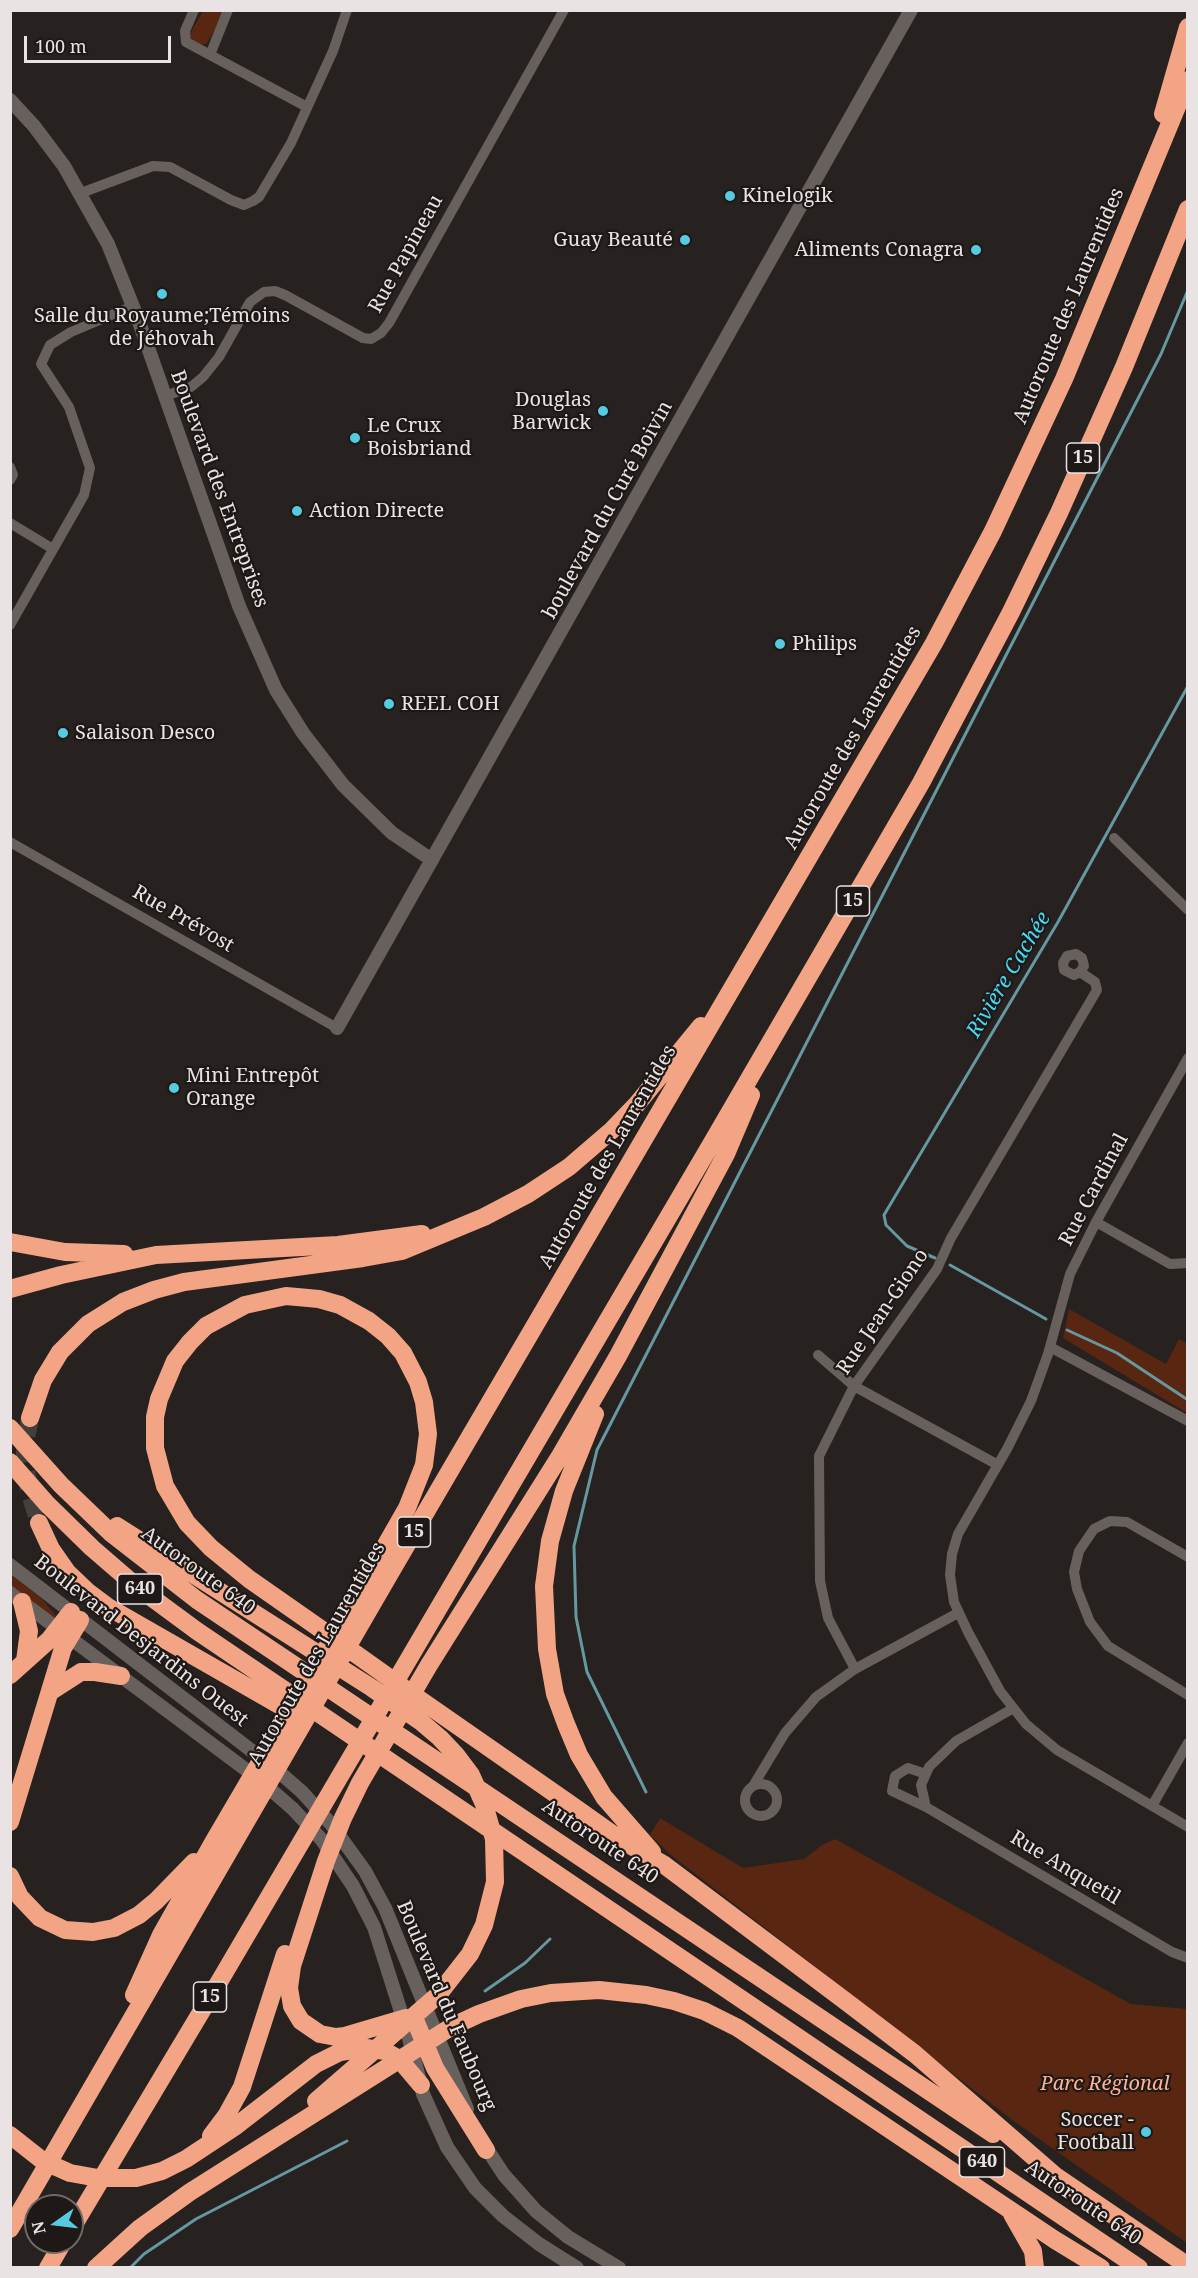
<!DOCTYPE html>
<html>
<head>
<meta charset="utf-8">
<style>
  body { margin:0 }
  #map { position:relative; width:1198px; height:2278px; overflow:hidden; background:#27211f; font-family:"Noto Serif",serif }
  canvas { display:block }
  .frame { position:absolute; inset:0; border:12px solid #e9e4e3; pointer-events:none }
  .north { position:absolute; left:24px; top:2194px; width:60px; height:60px; box-sizing:border-box; background:#1e1816; border:2px solid #6f6a68; border-radius:50%; rotate:256deg; font-size:16px; font-weight:700; line-height:24px; text-align:center; color:#e9e4e3 }
  .north::after { content:''; display:block; margin:auto; width:21px; height:27px; background:#55cae0; clip-path:polygon(50% 0,100% 100%,50% 72%,0 100%) }
  .scale { position:absolute; left:24px; top:36px; width:147px; height:27px; box-sizing:border-box; border:3px solid #e9e4e3; border-top:0; padding-left:8px; font-size:18px; line-height:21px; white-space:nowrap; color:#e9e4e3; -webkit-text-stroke:4px #1e1816; paint-order:stroke }
</style>
</head>
<body>
<div id="map">
<canvas width="1198" height="2278"></canvas>
<div class="frame"></div>
<div class="north">N</div>
<div class="scale">100 m</div>
</div>
<script>
const ctx = document.querySelector('canvas').getContext('2d');
ctx.lineJoin = 'round';
function fill(path, color) {
  ctx.fillStyle = color;
  ctx.fill(path, 'evenodd');
}
function toPath(rows) {
  const path = new Path2D();
  for (const r of rows) {
    if (r.length === 3) {
      path.moveTo(r[0] + r[2], r[1]);
      path.arc(r[0], r[1], r[2], 0, 2 * Math.PI);
      continue;
    }
    path.moveTo(r[0], r[1]);
    for (let i = 2; i < r.length; i += 2) path.lineTo(r[i], r[i + 1]);
  }
  return path;
}
function strokePath(path, color, width, dash) {
  ctx.strokeStyle = color;
  ctx.lineWidth = width;
  ctx.lineCap = dash ? 'butt' : 'round';
  ctx.setLineDash(dash || []);
  ctx.stroke(path);
}
function label(font, color, halo, rows, align = 'center') {
  ctx.font = font + ' "Noto Serif",serif';
  ctx.lineWidth = 4.5;
  ctx.setLineDash([]);
  ctx.textBaseline = 'middle';
  ctx.strokeStyle = halo;
  ctx.fillStyle = color;
  for (const [text, x, y, turn = 0] of rows) {
    ctx.save();
    ctx.translate(x, y);
    ctx.rotate((+turn || 0) * Math.PI / 180);
    ctx.textAlign = isNaN(turn) ? turn : align;
    if (halo) ctx.strokeText(text, 0, 0);
    ctx.fillText(text, 0, 0);
    ctx.restore();
  }
}
const green = toPath([
  [203,11,223,11,219,24,206,44,199,45,192,41,190,34],
  [1069,1309,1166,1364,1179,1339,1187,1343,1187,1413,1063,1338],
  [10,1574,43,1600,56,1616,54,1618,11,1586],
  [660,1818,743,1868,804,1859,822,1845,835,1839,1131,2004,1187,2009,1187,2243,1015,2122,671,1855,650,1835]
]);
const stream = toPath([
  [935,1258,907,1246,886,1225,884,1215,1058,922,1188,686],
  [950,1265,1046,1319],
  [1067,1330,1117,1353,1188,1400],
  [646,1792,587,1672,576,1617,574,1546,597,1450,1161,354,1188,290],
  [485,1991,525,1963,550,1939],
  [130,2268,144,2254,196,2219,347,2141]
]);
const highwayTunnel = toPath([
  [30,1418,25,1443,25,1462,29,1490,39,1523]
]);
const street = toPath([
  [194,10,185,31,186,42,307,107],
  [210,55,228,10],
  [81,193,153,166,170,167,231,200,244,205,253,201,259,197,291,143,333,51,347,10],
  [165,396,191,387,203,377,219,357,250,302,264,292,275,291,285,295,363,338,371,339,381,333,389,323,564,10],
  [10,467,13,475,10,480],
  [10,523,53,549],
  [10,625,84,495,90,468,69,407,41,364,50,345,71,332,133,306],
  [1114,838,1188,910],
  [10,842,337,1028],
  [1188,1058,1096,1222,1070,1274,1048,1354,1031,1401,1007,1449,958,1534,952,1554,950,1575,954,1602,968,1632,1000,1691,1026,1724,1057,1750,1188,1827],
  [1096,1222,1170,1264,1188,1263],
  [1050,1347,1188,1421],
  [818,1355,854,1386,998,1465],
  [1188,1557,1127,1522,1110,1521,1094,1529,1079,1551,1074,1572,1077,1589,1090,1622,1108,1646,1188,1695],
  [855,1669,828,1618,820,1581,819,1456,854,1386,937,1269,951,1238,1097,990,1095,982,1080,972,1074,975,1064,970,1063,963,1067,956,1076,954,1082,958,1084,966,1080,972],
  [1012,1709,956,1741,929,1767,921,1785,926,1807,1172,1952,1188,1958],
  [761,1800,16],
  [753,1786,785,1733,816,1697,855,1669,958,1613],
  [1152,1806,1188,1743],
  [926,1807,892,1791,895,1776,908,1768,926,1774]
]);
const secondary = toPath([
  [10,100,34,126,64,166,108,244,138,319,239,606,276,690,303,733,343,785,392,833,432,860],
  [337,1028,911,10],
  [10,1565,278,1771,302,1792,331,1824,365,1871,385,1908,467,2109],
  [10,1593,261,1781,293,1809,322,1840,353,1886,374,1927,408,2034,423,2094,447,2147,475,2188,503,2216,539,2244,577,2268],
  [483,2143,504,2175,536,2211,568,2237,619,2268]
]);
const highway = toPath([
  [1163,114,1188,27],
  [10,1242,65,1252,124,1254],
  [10,1289,61,1275,156,1255,338,1245,422,1234],
  [595,1414,564,1491,550,1541,544,1586,547,1649,555,1694,566,1724,579,1755,604,1797,652,1852],
  [30,1418,43,1380,60,1352,88,1324,123,1302,154,1290,184,1282,363,1258,402,1251,484,1217,528,1194,569,1167,612,1130,637,1104,701,1026],
  [10,1428,61,1485,112,1534,197,1600,993,2134],
  [10,1462,47,1504,92,1548,136,1586,197,1631,1139,2268],
  [39,1523,51,1549,67,1572,88,1592,108,1607,300,1717],
  [117,1526,372,1688,420,1721,440,1738,456,1755,471,1775,484,1804,494,1839,495,1882,484,1925,470,1954,438,1995,316,2101],
  [22,1602,29,1631,25,1661],
  [10,1675,49,1640,71,1612],
  [50,1692,81,1672,95,1672,121,1676],
  [10,1822,63,1648,80,1620],
  [10,1876,20,1897,40,1918,65,1930,93,1932,114,1928,139,1915,156,1901,194,1862],
  [134,1995,161,1935,214,1841,286,1718,363,1585,407,1508,424,1465,428,1434,424,1402,418,1382,403,1353,388,1336,369,1321,340,1305,319,1299,286,1296,245,1305,206,1326,190,1342,175,1361,159,1399,155,1417,155,1448,165,1486,187,1523,211,1548,249,1579,322,1630,422,1701,567,1802,621,1840,663,1864,844,2000,915,2054,1059,2179],
  [10,2135,43,2161,70,2173,98,2178,136,2178,162,2171,186,2159,236,2126,316,2064,340,2052,366,2048,385,2051,399,2059,421,2085],
  [211,2136,226,2116,242,2087,285,1954],
  [486,2150,435,2068,415,2020,406,2018,345,2036,336,2037,320,2034,301,2021,292,2006,289,1988,292,1966,326,1861,343,1818,360,1783,429,1665,560,1456,618,1356,726,1154,751,1095],
  [1051,2173,1188,2266],
  [1012,2214,1033,2251,1035,2268],
  [72,2228,222,1977,713,1141,921,783,1011,612,1059,513,1124,367,1188,209],
  [10,2229,389,1575,934,643,993,531,1064,379,1188,80],
  [48,2268,63,2242],
  [96,2268,140,2228,190,2192,451,2027,479,2014,521,1999,551,1993,599,1990,646,1995,674,2001,704,2011,738,2028,1055,2240,1101,2268]
]);
const markers = [
  [730,196,6,"#55cae0"],
  [685,240,6,"#55cae0"],
  [976,250,6,"#55cae0"],
  [162,294,6,"#55cae0"],
  [603,411,6,"#55cae0"],
  [355,438,6,"#55cae0"],
  [297,511,6,"#55cae0"],
  [780,644,6,"#55cae0"],
  [389,704,6,"#55cae0"],
  [63,733,6,"#55cae0"],
  [174,1088,6,"#55cae0"],
  [1146,2132,6,"#55cae0"]
];
const shields = [
  [1083,458,33],
  [853,901,33],
  [414,1532,33],
  [140,1589,45],
  [210,1997,33],
  [982,2162,45]
];
const shieldNames = [
  ["15",1083,458],
  ["15",853,901],
  ["15",414,1532],
  ["640",140,1589],
  ["15",210,1997],
  ["640",982,2162]
];
const poiNames = [
  ["Kinelogik",742,196],
  ["Guay Beauté",673,240,"right"],
  ["Aliments Conagra",964,250,"right"],
  ["Salle du Royaume;Témoins",162,316,"center"],
  ["de Jéhovah",162,339,"center"],
  ["Douglas",591,400,"right"],
  ["Barwick",591,423,"right"],
  ["Le Crux",367,426],
  ["Boisbriand",367,449],
  ["Action Directe",309,511],
  ["Philips",792,644],
  ["REEL COH",401,704],
  ["Salaison Desco",75,733],
  ["Mini Entrepôt",186,1076],
  ["Orange",186,1099],
  ["Soccer -",1134,2120,"right"],
  ["Football",1134,2143,"right"]
];
const streetNames = [
  ["Rue Papineau",406,254,-61],
  ["Autoroute des Laurentides",1069,306,-67],
  ["Boulevard des Entreprises",219,489,70],
  ["boulevard du Curé Boivin",608,510,-61],
  ["Autoroute des Laurentides",853,738,-60],
  ["Rue Prévost",183,919,30],
  ["Autoroute des Laurentides",608,1157,-60],
  ["Rue Cardinal",1094,1190,-62],
  ["Rue Jean-Giono",883,1312,-56],
  ["Autoroute 640",198,1571,36],
  ["Boulevard Desjardins Ouest",141,1641,38],
  ["Autoroute des Laurentides",317,1654,-60],
  ["Autoroute 640",600,1842,34],
  ["Rue Anquetil",1065,1868,31],
  ["Boulevard du Faubourg",446,2006,67],
  ["Autoroute 640",1083,2203,34]
];
const parkNames = [
  ["Parc Régional",1105,2084]
];
const waterNames = [
  ["Rivière Cachée",1009,975,-59]
];
fill(green, '#592711');
strokePath(stream, '#6598a1', 3);
strokePath(highwayTunnel, '#443e3c', 18, [18, 9]);
strokePath(street, '#67605d', 10);
strokePath(secondary, '#67605d', 14);
strokePath(highway, '#f3a484', 18);
for (const [x, y, r, color] of markers) {
  const dot = new Path2D();
  dot.arc(x, y, r, 0, 2 * Math.PI);
  ctx.fillStyle = color;
  ctx.fill(dot);
  strokePath(dot, '#1e1816', 2);
}
for (const [x, y, w] of shields) {
  const box = new Path2D();
  box.roundRect(x - w / 2, y - 15, w, 30, 4.5);
  ctx.fillStyle = '#1e1816';
  ctx.fill(box);
  strokePath(box, '#e9e4e3', 1.5);
}
label('bold 18px', '#e9e4e3', null, shieldNames);
label('20px', '#e9e4e3', '#1e1816', poiNames, 'left');
label('20px', '#e9e4e3', '#1e1816', streetNames);
label('italic 20px', '#ffb293', '#1e1816', parkNames);
label('italic 21px', '#46d7f2', '#1e1816', waterNames);
</script>
</body>
</html>
